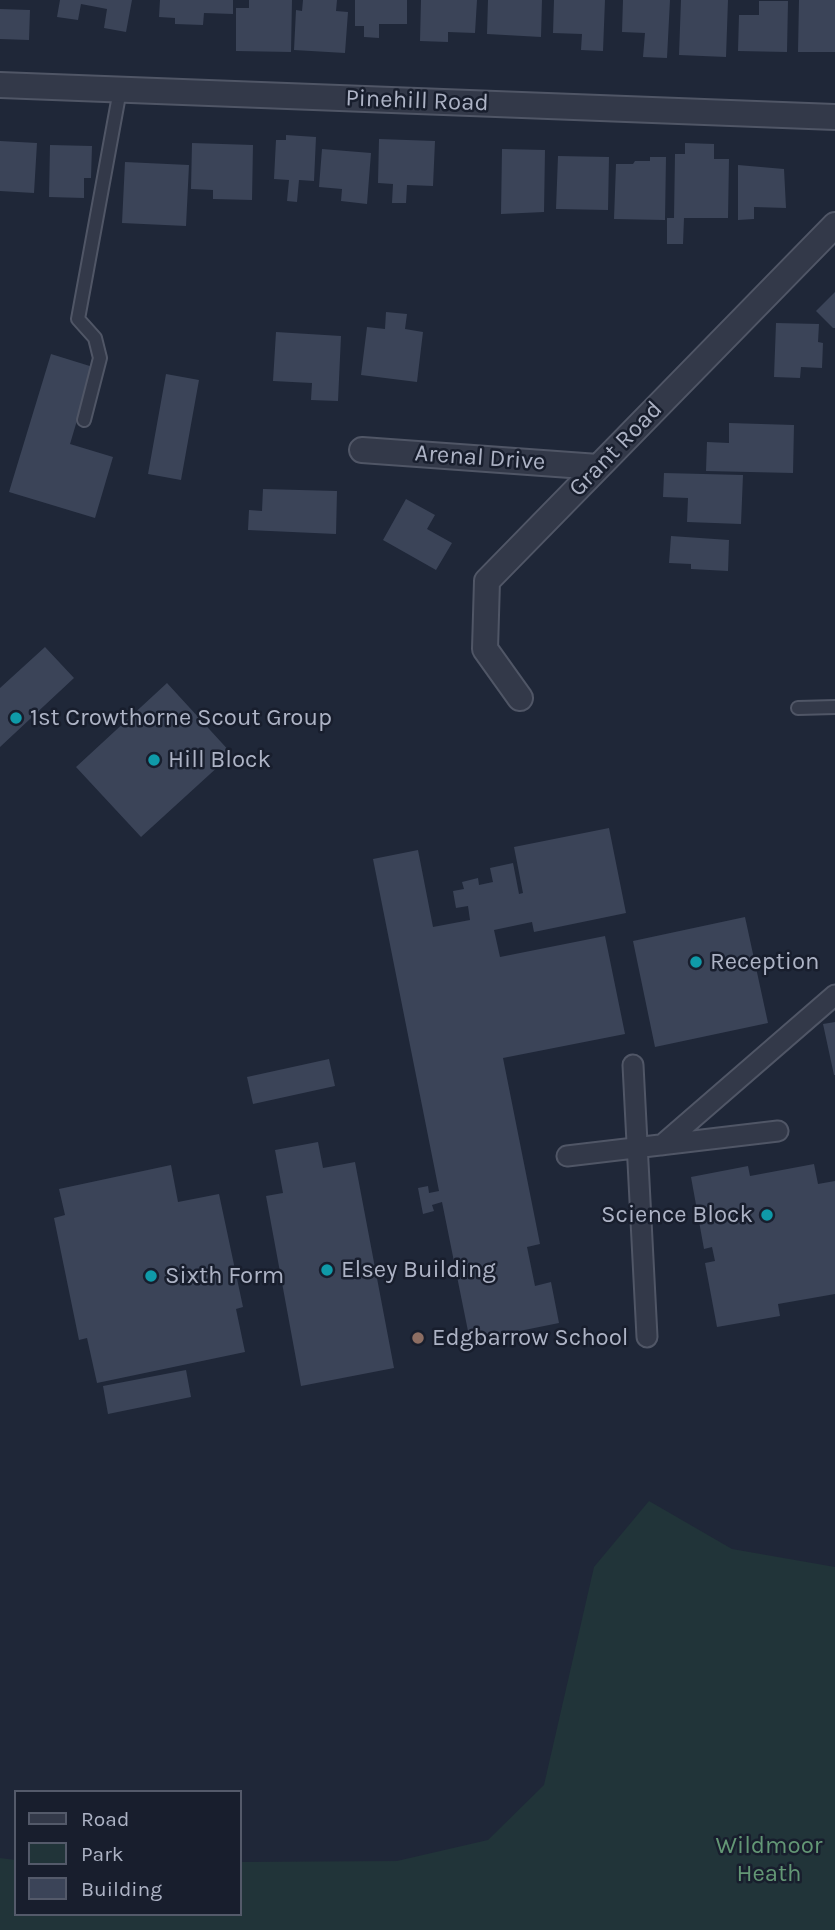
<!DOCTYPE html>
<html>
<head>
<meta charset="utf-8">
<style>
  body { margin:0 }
  #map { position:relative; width:835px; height:1930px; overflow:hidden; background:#1f2738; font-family:Karla,sans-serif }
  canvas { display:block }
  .legend { position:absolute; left:14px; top:1790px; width:228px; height:126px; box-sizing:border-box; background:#181e2d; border:2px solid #545a6a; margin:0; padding:9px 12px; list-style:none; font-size:21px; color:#adb3c5 }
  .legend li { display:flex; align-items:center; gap:14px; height:35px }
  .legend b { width:35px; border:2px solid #545a6a }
</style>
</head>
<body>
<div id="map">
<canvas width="835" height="1930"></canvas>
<ul class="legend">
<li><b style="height:9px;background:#333949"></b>Road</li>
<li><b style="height:19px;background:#213439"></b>Park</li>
<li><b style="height:19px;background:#3b4458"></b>Building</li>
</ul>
</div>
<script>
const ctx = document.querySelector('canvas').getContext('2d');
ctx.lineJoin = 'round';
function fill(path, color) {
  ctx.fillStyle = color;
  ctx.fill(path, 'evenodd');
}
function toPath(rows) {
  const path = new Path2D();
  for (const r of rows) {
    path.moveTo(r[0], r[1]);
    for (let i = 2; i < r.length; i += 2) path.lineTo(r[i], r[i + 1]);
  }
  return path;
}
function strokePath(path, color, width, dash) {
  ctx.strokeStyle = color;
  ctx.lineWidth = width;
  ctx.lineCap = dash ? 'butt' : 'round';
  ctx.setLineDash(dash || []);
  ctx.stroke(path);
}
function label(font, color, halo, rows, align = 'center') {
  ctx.font = font + ' Karla,sans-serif';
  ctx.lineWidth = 5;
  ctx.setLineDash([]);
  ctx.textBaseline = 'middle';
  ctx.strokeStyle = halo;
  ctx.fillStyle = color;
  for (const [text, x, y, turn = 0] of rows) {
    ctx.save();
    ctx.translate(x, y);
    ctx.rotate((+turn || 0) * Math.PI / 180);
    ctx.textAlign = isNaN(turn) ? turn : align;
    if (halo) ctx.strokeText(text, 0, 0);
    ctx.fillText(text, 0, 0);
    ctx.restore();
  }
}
const green = toPath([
  [649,1501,732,1549,835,1567,835,1930,0,1930,0,1858,16,1860,16,1914,240,1914,240,1862,397,1861,488,1840,544,1785,594,1567]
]);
const building = toPath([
  [60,0,132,0,126,32,104,28,107,9,81,4,78,20,57,17],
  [160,0,233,0,233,14,204,13,203,25,175,24,175,18,159,17],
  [249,0,292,0,291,52,236,51,236,8,249,8],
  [303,0,337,0,336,11,348,12,345,53,294,50,296,10,302,11],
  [355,0,407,0,407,24,379,24,379,38,364,37,364,26,355,26],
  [421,0,477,0,475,33,448,32,448,42,420,41],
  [488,0,542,0,541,37,487,34],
  [554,0,605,0,603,51,581,50,582,34,553,33],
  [623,0,670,0,667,58,643,57,645,33,622,32],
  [681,0,728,0,726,57,679,55],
  [799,0,835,0,835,52,798,52],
  [759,1,788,1,787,52,738,51,739,15,759,15],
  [0,9,30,10,29,40,0,39],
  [286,135,316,137,314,181,299,180,297,202,287,201,289,180,274,179,276,140,286,140],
  [379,139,435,141,433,186,407,185,406,203,392,203,393,184,378,183],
  [0,141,37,143,34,193,0,191],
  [192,143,253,145,252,200,213,199,213,190,191,189],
  [685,143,714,144,714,159,729,159,728,218,684,218,683,244,667,244,667,218,674,218,675,154,685,154],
  [50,145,92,146,91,178,84,178,84,198,49,197],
  [322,149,371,153,367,204,341,201,342,189,319,187],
  [502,149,545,150,544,212,501,214],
  [558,156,609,157,608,210,556,209],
  [650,157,666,157,665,220,614,219,616,164,633,164,635,161,650,161],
  [125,162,189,165,186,226,122,223],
  [738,165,784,169,786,208,754,207,754,219,738,220],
  [835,292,835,328,833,328,816,311],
  [386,312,407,314,405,329,423,332,417,382,361,375,367,327,385,329],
  [776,323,819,324,818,342,823,343,822,368,801,367,800,378,774,377],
  [276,332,341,336,338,401,311,400,312,383,273,381],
  [51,354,93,367,70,444,113,457,95,518,9,492],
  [166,374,199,380,181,480,148,474],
  [729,423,794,425,793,473,706,471,707,442,729,443],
  [664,473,743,475,741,524,687,522,688,498,663,497],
  [263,489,337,491,336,534,248,530,249,510,262,511],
  [406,499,435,515,427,529,452,543,436,570,383,540],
  [671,536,729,540,728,571,691,569,691,564,669,563],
  [45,647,74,678,0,747,0,688],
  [167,683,232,754,141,837,76,767],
  [609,828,626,913,534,932,532,922,494,930,500,957,605,936,625,1034,503,1058,540,1244,527,1247,535,1286,551,1282,559,1323,470,1341,442,1202,432,1205,434,1211,423,1214,418,1188,428,1186,429,1193,439,1191,373,859,418,850,433,927,470,920,468,906,456,908,453,891,464,889,462,882,478,878,479,885,493,882,490,868,513,863,519,894,523,893,514,847],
  [745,917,768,1023,655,1047,633,941],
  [835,1022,835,1075,834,1075,823,1024],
  [329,1059,335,1086,253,1104,247,1077],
  [318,1142,323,1168,355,1162,394,1368,301,1386,266,1196,283,1193,275,1150],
  [814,1164,818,1184,835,1181,835,1294,778,1304,780,1316,717,1327,705,1263,715,1261,712,1247,704,1249,691,1177,748,1166,750,1176],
  [171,1165,178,1202,219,1194,243,1307,236,1309,245,1352,97,1383,87,1338,79,1340,54,1218,65,1215,59,1189],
  [186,1370,191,1397,108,1414,103,1386]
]);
const service = toPath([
  [84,420,100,358,95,338,78,319,120,90],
  [798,708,835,707]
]);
const pedestrian = toPath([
  [633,1065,647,1337],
  [662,1145,835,995],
  [567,1156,778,1131]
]);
const minor = toPath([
  [0,85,835,117],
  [362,450,598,467],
  [520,698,485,649,487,581,835,225]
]);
const markers = [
  [16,718,7,"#0f9aa8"],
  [154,760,7,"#0f9aa8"],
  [696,962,7,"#0f9aa8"],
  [767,1215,7,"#0f9aa8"],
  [327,1270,7,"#0f9aa8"],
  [151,1276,7,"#0f9aa8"],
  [418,1338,7,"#8d6e63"]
];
const streetNames = [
  ["Pinehill Road",417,101,2],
  ["Grant Road",616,449,-46],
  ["Arenal Drive",480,458,4]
];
const poiNames = [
  ["1st Crowthorne Scout Group",30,718],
  ["Hill Block",168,760],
  ["Reception",710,962],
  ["Science Block",753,1215,"right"],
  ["Elsey Building",341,1270],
  ["Sixth Form",165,1276],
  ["Edgbarrow School",432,1338]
];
const parkNames = [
  ["Wildmoor",769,1846],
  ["Heath",769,1874]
];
fill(green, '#213439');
fill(building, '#3b4458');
strokePath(service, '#505666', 16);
strokePath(pedestrian, '#505666', 23);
strokePath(minor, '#505666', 28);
strokePath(service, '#333949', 12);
strokePath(pedestrian, '#333949', 19);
strokePath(minor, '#333949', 24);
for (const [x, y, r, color] of markers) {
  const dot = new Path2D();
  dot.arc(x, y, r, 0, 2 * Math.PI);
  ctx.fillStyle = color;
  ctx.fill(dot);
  strokePath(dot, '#181e2d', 2.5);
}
label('24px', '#adb3c5', '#181e2d', streetNames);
label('24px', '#adb3c5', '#181e2d', poiNames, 'left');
label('24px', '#639775', '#181e2d', parkNames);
</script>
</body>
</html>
